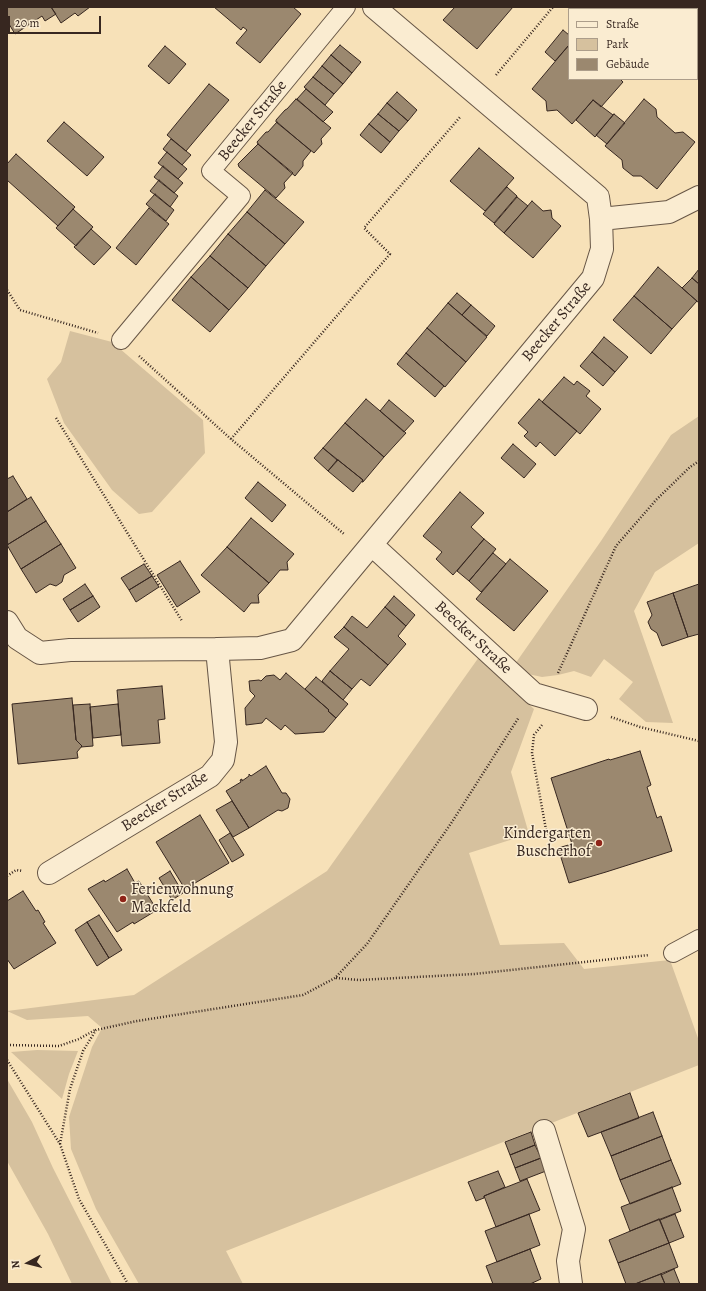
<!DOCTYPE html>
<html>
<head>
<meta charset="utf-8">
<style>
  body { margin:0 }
  #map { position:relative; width:706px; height:1291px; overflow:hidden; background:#f7e1b8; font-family:Alegreya,serif }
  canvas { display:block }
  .frame { position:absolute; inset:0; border:8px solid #372720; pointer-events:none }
  .legend { position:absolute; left:568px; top:8px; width:130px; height:72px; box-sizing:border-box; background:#faecd1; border:1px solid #ac9d8a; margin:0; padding:5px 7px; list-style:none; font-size:12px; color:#372720 }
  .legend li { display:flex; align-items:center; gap:8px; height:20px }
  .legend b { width:20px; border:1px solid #ac9d8a }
  .north { position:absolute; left:8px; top:1243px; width:40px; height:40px; -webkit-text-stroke:3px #faecd1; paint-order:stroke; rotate:263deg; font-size:11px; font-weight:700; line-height:16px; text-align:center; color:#372720 }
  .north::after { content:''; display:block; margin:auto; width:14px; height:18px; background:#372720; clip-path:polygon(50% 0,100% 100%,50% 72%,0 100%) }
  .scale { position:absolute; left:8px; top:16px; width:93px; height:18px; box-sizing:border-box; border:2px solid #372720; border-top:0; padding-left:5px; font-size:12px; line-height:14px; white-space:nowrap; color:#372720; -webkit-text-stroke:3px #faecd1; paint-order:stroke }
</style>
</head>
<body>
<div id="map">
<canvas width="706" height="1291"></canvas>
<div class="frame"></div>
<ul class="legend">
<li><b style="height:5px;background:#faecd1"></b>Straße</li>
<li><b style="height:11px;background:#d6c19e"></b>Park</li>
<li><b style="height:11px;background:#9b886f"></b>Gebäude</li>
</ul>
<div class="north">N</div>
<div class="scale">20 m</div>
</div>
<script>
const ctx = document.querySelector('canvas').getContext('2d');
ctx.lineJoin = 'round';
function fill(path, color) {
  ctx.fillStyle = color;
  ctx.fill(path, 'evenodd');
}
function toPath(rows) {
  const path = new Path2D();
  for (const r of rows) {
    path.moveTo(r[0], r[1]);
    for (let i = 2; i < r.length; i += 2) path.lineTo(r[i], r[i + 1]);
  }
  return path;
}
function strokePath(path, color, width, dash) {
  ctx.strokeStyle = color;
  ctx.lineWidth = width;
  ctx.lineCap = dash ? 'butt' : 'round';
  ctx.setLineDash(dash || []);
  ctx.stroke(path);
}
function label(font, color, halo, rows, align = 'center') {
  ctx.font = font + ' Alegreya,serif';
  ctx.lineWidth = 3;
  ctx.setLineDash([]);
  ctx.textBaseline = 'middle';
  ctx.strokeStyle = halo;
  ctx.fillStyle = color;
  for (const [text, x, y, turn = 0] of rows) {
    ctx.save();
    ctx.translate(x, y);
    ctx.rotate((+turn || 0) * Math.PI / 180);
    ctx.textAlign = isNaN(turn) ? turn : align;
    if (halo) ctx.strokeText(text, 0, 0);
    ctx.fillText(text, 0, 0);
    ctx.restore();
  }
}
const green = toPath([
  [70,331,112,342,203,420,205,453,152,512,139,514,112,490,64,423,47,379,61,362],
  [699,416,699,543,655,572,634,611,673,723,646,722,619,699,633,682,604,659,591,677,574,671,558,675,542,677,528,674,515,664,601,541,671,435],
  [479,657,534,709,511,772,529,834,469,853,500,945,564,943,584,969,670,960,699,1041,699,1065,226,1251,243,1284,139,1284,96,1209,71,1149,69,1117,92,1047,102,1028,88,1016,27,1020,7,1011,134,995,327,871],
  [37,1050,78,1051,69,1074,62,1099,11,1052],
  [7,1079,32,1122,53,1168,112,1284,72,1284,48,1234,7,1161]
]);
const building = toPath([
  [7,7,51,7,56,14,45,21,42,16,15,34,9,24,7,26,7,7],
  [51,7,90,7,78,16,75,13,61,23,51,7],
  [214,7,293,7,301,14,260,63,236,43,247,30,243,27,241,30,214,7],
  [455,7,513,7,477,49,443,20,455,7],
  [563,30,569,35,569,45,555,61,545,52,563,30],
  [340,45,361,62,352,73,331,55,340,45],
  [569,45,569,79,620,79,623,82,601,107,593,100,572,124,557,110,547,111,546,101,532,89,569,45],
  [165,46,186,64,169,84,148,66,165,46],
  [331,55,352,73,343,84,322,66,331,55],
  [322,66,343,84,334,94,313,77,322,66],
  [313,77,334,94,325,105,304,87,313,77],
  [209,84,229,100,186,151,167,135,209,84],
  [306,89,333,112,323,122,297,99,306,89],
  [397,92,417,110,408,121,387,103,397,92],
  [296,99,331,128,321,139,322,144,314,153,276,122,276,120,285,110,287,109,296,99],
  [644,99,656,109,657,117,675,133,683,132,695,142,657,189,641,176,633,176,623,168,622,160,605,146,644,99],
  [593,100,613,115,595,137,576,120,593,100],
  [387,103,408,121,399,131,378,114,387,103],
  [378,114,399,131,390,142,369,124,378,114],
  [614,114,625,123,607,144,596,135,614,114],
  [64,122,104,157,87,176,47,141,64,122],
  [277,122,311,151,303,161,303,166,295,176,258,144,257,142,266,132,268,132,277,122],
  [369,124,390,142,381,153,360,135,369,124],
  [171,139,191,155,182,165,163,149,171,139],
  [258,144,293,173,284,183,285,188,276,198,239,167,238,164,258,144],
  [479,148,514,178,485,211,450,181,479,148],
  [167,152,187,169,178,179,158,163,167,152],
  [16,154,75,207,58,226,7,180,7,164,16,154],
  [163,166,183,183,174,193,154,177,163,166],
  [159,180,178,196,170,207,150,191,159,180],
  [507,187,517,196,494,223,483,214,507,187],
  [265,190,304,222,285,244,247,212,265,190],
  [155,194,174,210,166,221,146,204,155,194],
  [517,197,528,206,504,233,494,224,517,197],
  [532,201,543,211,551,210,552,218,561,226,533,258,504,233,532,201],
  [149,208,169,224,136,265,116,248,149,208],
  [73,209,93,227,76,246,56,228,73,209],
  [247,212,285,244,266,266,228,234,247,212],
  [91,229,111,247,94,265,74,247,91,229],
  [228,234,266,266,248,288,210,256,228,234],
  [210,256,248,288,229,310,191,277,210,256],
  [658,267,697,301,672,329,634,296,658,267],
  [699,269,699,284,692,278,699,269],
  [191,277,229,310,210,332,172,300,191,277],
  [692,278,699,284,699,303,682,288,692,278],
  [457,293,471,305,462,315,448,303,457,293],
  [634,296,672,329,651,354,613,320,634,296],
  [448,303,487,337,466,362,427,328,448,303],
  [471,305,495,326,487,336,462,315,471,305],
  [427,328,466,362,445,387,406,353,427,328],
  [604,337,628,357,615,372,592,352,604,337],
  [592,352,615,372,603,386,580,366,592,352],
  [406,353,444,386,435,397,397,364,406,353],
  [564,377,574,385,577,381,590,391,586,396,601,409,580,434,542,402,564,377],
  [366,399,406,433,384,457,345,423,366,399],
  [539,399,577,431,555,456,540,442,536,447,524,436,528,432,518,423,539,399],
  [389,400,414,421,404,432,380,411,389,400],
  [345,423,384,457,363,482,362,482,363,480,323,448,345,423],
  [513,444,536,464,524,478,501,458,513,444],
  [323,448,337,460,328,471,314,458,323,448],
  [338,460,363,480,353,492,328,471,338,460],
  [13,476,27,499,7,512,7,479,13,476],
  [258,482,286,505,272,522,245,498,258,482],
  [460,492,484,513,471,527,484,539,453,575,436,559,442,552,423,536,460,492],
  [31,497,46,521,7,545,7,512,31,497],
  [251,518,294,554,287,562,288,570,280,570,269,583,227,547,251,518],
  [46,521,61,544,21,569,7,545,46,521],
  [484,539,496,549,469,581,457,571,484,539],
  [61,544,76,568,64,575,62,582,56,586,50,584,36,593,21,569,61,544],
  [227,547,269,583,258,595,259,603,251,603,244,612,201,575,227,547],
  [493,553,506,564,481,592,469,581,493,553],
  [510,559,548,591,514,631,476,599,510,559],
  [180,561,200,592,177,607,157,575,180,561],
  [144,564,152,576,129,590,121,578,144,564],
  [152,576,159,587,136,602,129,590,152,576],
  [85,584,93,596,70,610,63,599,85,584],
  [699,584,699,634,688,637,673,593,699,584],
  [673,593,688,637,662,646,657,633,651,629,648,622,652,615,647,602,673,593],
  [93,596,100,607,78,622,70,610,93,596],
  [394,596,415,615,406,626,385,607,394,596],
  [385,607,406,626,398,636,406,644,388,665,344,627,352,616,367,628,385,607],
  [344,627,388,665,370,686,361,679,352,689,330,671,349,649,334,637,344,627],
  [330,671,352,689,343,700,322,681,330,671],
  [286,673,329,710,328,711,336,718,324,732,295,734,285,725,281,730,266,718,262,723,246,725,245,708,255,696,250,691,249,681,259,680,261,681,266,676,274,675,280,680,286,673],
  [316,677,348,704,336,718,328,711,329,710,305,689,316,677],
  [162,686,165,719,158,720,160,743,122,746,117,690,162,686],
  [72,698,76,740,82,746,77,752,78,758,18,764,12,704,72,698],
  [90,704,93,746,81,747,82,746,76,740,73,705,90,704],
  [118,704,121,735,93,738,90,707,118,704],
  [640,751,651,785,647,787,657,818,661,816,672,851,606,872,569,883,558,848,572,844,551,778,609,759,610,760,640,751],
  [266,766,282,793,286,793,290,799,288,808,282,811,278,810,249,828,226,791,241,782,240,780,242,779,242,781,249,776,249,774,251,776,266,766],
  [232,801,249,828,233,837,216,810,232,801],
  [200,815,229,863,185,889,156,842,200,815],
  [230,833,244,855,232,862,219,840,230,833],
  [127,869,135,883,139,881,157,910,134,924,133,922,117,932,88,889,104,880,105,882,127,869],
  [170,871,183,893,172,900,159,878,170,871],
  [23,891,36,911,38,910,45,922,43,923,56,943,14,969,7,959,7,901,23,891],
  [99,915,122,950,109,958,87,922,99,915],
  [87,922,109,958,97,966,75,930,87,922],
  [630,1093,639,1118,588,1137,578,1113,630,1093],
  [653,1112,662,1136,611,1156,601,1132,653,1112],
  [531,1132,535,1145,510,1155,505,1142,531,1132],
  [662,1136,671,1160,620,1180,611,1156,662,1136],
  [535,1145,541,1158,515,1168,510,1155,535,1145],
  [541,1158,546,1171,520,1181,515,1168,541,1158],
  [671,1160,681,1184,630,1204,620,1180,671,1160],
  [498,1171,505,1187,484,1196,484,1198,476,1201,468,1182,498,1171],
  [527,1179,540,1210,496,1227,484,1196,527,1179],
  [672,1187,681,1211,630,1231,621,1207,672,1187],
  [529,1214,540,1245,497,1262,485,1231,529,1214],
  [675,1214,684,1237,669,1243,660,1220,675,1214],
  [659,1219,669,1243,618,1263,609,1240,659,1219],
  [669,1243,678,1267,635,1284,626,1284,618,1263,669,1243],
  [530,1249,541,1279,530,1284,493,1284,486,1266,530,1249],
  [674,1269,680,1284,665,1284,661,1275,674,1269],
  [661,1274,665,1284,635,1284,661,1274]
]);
const path = toPath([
  [636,7,639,9],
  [496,75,553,7],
  [7,290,20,310,98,333],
  [139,356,231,439,344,534],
  [56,418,182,621],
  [231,439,390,254,364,228,461,116],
  [558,673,616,546,656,500,690,467,699,461],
  [611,717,640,727,699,741],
  [542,725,534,735,532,753,547,835],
  [7,876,16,870,23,871],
  [336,978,359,980,474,974,649,955],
  [7,1045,59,1046,79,1039,95,1030],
  [7,1060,60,1144,79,1199,128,1284],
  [60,1144,70,1089,83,1051,96,1030,137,1021,303,995,335,978,367,944,452,822,519,717]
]);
const service = toPath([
  [121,340,241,196,211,171,346,7],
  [673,953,699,939]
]);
const minor = toPath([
  [601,219,669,212,699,197],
  [372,545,534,694,586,709],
  [7,622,17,638,40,653,70,650,217,649,260,648,292,640,593,278,602,249,601,219,598,197,374,7],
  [49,873,210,776,223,760,226,742,217,649],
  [544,1131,574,1229,568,1261,571,1284]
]);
const markers = [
  [599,843,4,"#8f2418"],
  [123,899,4,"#8f2418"]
];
const streetNames = [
  ["Beecker Straße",253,121,-51],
  ["Beecker Straße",557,322,-50],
  ["Beecker Straße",473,638,43],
  ["Beecker Straße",165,802,-32]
];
const poiNames = [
  ["Kindergarten",591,834],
  ["Buscherhof",591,852],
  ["Ferienwohnung",131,890,"left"],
  ["Mackfeld",131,908,"left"]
];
fill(green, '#d6c19e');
fill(building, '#9b886f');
strokePath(building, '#372720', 1);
strokePath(service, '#675646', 20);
strokePath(minor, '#675646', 24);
strokePath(path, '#372720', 2.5, [1, 2]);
strokePath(service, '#faecd1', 18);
strokePath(minor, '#faecd1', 22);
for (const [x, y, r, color] of markers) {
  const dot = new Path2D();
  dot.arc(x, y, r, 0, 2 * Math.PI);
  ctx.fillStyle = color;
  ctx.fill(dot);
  strokePath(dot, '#faecd1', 1.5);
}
label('16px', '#372720', '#faecd1', streetNames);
label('16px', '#372720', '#faecd1', poiNames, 'right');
</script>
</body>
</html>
